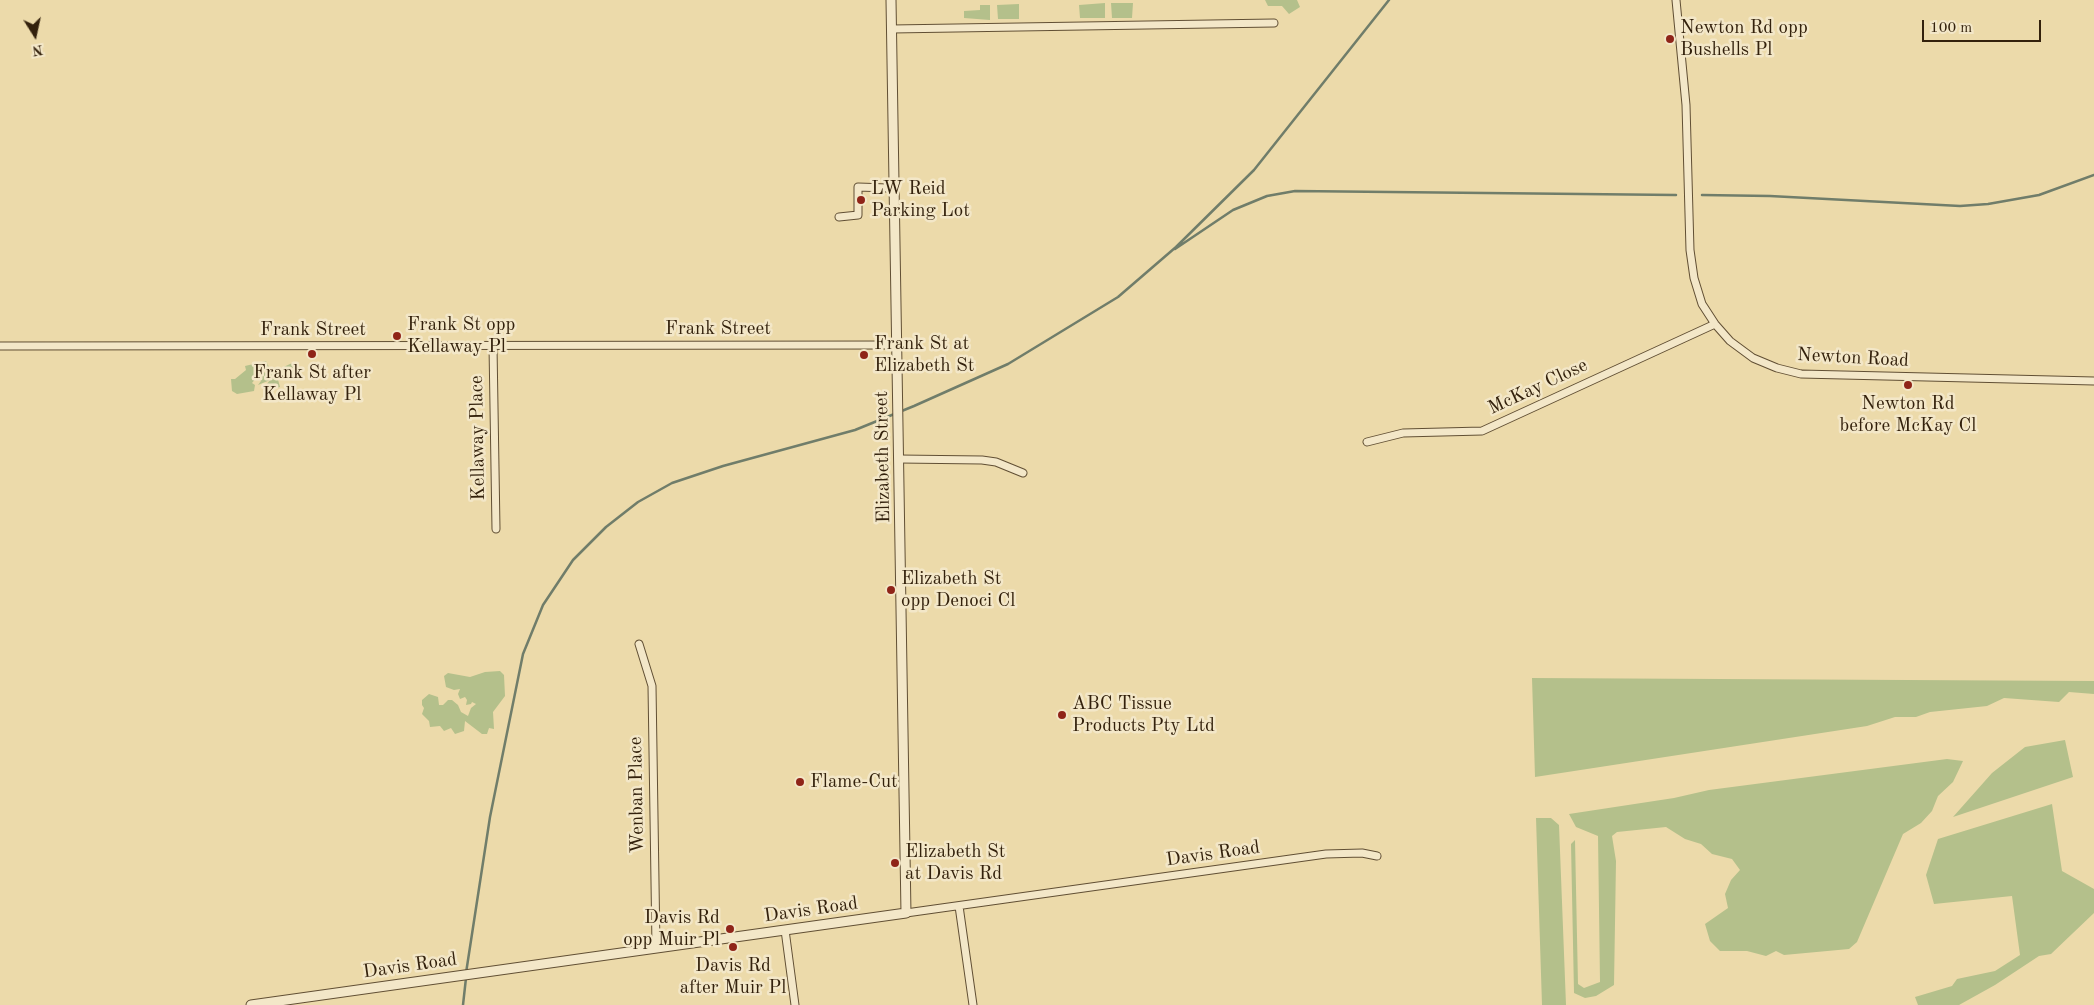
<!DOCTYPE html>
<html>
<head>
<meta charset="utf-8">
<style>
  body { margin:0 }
  #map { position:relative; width:2094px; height:1005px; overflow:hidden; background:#ecdaaa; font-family:"Old Standard TT",serif }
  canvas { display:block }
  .north { position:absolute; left:10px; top:10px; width:50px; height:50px; -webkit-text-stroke:4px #f3e7c8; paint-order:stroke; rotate:170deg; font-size:14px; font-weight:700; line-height:20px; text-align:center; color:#33210c }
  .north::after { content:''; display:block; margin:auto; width:18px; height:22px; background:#33210c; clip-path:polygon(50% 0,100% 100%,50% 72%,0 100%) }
  .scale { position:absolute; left:1922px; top:20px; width:119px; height:22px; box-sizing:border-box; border:2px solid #33210c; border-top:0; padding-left:6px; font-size:15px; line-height:18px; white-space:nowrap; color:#33210c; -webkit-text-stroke:4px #f3e7c8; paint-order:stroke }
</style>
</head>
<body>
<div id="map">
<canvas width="2094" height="1005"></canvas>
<div class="north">N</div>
<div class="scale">100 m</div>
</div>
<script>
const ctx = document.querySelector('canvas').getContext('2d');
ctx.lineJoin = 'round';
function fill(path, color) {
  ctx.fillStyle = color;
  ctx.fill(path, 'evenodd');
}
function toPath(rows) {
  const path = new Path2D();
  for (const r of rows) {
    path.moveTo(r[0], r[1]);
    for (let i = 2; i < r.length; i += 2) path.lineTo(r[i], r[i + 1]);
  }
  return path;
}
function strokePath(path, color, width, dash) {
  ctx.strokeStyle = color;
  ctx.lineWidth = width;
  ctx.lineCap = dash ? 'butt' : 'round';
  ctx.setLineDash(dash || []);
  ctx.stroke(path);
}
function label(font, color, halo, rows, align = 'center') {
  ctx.font = font + ' "Old Standard TT",serif';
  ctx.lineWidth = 5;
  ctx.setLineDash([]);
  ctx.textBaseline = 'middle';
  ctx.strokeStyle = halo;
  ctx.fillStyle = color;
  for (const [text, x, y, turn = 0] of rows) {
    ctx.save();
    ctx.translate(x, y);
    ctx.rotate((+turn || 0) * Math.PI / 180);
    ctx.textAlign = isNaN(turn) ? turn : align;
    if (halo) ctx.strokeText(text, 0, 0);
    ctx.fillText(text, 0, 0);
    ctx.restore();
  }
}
const green = toPath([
  [1265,0,1297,0,1300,7,1289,14,1282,6,1268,6],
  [1105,3,1105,18,1080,18,1079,5],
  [1111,3,1133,3,1132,18,1112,18],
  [1019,4,1019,19,998,19,997,5],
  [980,5,990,5,990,20,964,18,964,11,980,10],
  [266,361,269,367,263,372,269,374,290,364,295,362,297,365,294,371,290,370,285,376,277,376,280,387,275,388,274,386,273,390,269,390,266,385,270,380,258,385,261,381,258,376,252,383,255,385,254,391,237,394,232,391,231,379,235,379,246,370,245,366],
  [500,671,504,675,505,696,493,712,494,729,489,728,487,734,482,734,465,721,464,731,455,734,451,728,444,731,440,726,430,727,429,721,422,714,424,708,422,705,422,700,429,694,438,697,439,705,443,705,448,700,452,700,458,705,461,712,468,716,471,708,476,704,472,702,471,704,466,705,467,700,465,697,460,699,458,694,460,689,454,690,446,687,444,676,448,673,470,677,485,672],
  [1532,678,2094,681,2094,694,2069,692,2059,702,2004,698,1987,706,1930,712,1916,717,1895,717,1867,726,1535,777],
  [2065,740,2073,777,1953,817,1992,773,2025,747],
  [1947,759,1963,761,1953,782,1938,796,1932,811,1921,823,1903,834,1857,942,1849,949,1784,955,1776,951,1766,956,1747,951,1720,951,1710,941,1705,924,1728,908,1725,894,1731,880,1740,870,1732,859,1712,854,1701,844,1685,839,1666,827,1617,832,1612,836,1616,861,1614,985,1596,996,1585,998,1574,993,1571,844,1575,840,1578,984,1584,988,1600,982,1598,836,1576,827,1569,814,1674,798,1709,790],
  [2052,804,2062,871,2094,889,2094,913,2051,954,2039,956,1995,985,1959,1005,1918,1005,1915,997,1952,986,1957,979,1995,971,2020,955,2012,896,1934,904,1926,875,1938,839],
  [1536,818,1551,818,1559,825,1566,1005,1542,1005]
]);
const stream = toPath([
  [1702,195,1770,196,1960,206,1988,204,2039,195,2094,175],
  [1175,249,1233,210,1267,196,1295,191,1676,195],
  [466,973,490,817,523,654,543,605,573,560,606,527,638,502,672,483,723,466,855,430,914,406,1008,364,1118,297,1176,247,1254,170,1389,0],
  [463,1005,466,978]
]);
const minor = toPath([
  [1676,0,1686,105,1690,250,1694,278,1702,304,1715,324,1730,341,1753,358,1777,368,1801,374,2094,381],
  [892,29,1274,23],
  [839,217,858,215,858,187,888,188,895,192],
  [0,346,897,345],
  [493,346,496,529],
  [1367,442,1403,433,1482,431,1715,324],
  [899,459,982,460,996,462,1023,473],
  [639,644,652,686,656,947],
  [959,906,973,1005],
  [906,913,1326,854,1362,853,1377,856],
  [785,930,795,1005]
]);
const tertiary = toPath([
  [251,1005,906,913,891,0]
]);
const markers = [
  [1670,39,5,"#8f2418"],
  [861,200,5,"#8f2418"],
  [397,336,5,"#8f2418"],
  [312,354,5,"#8f2418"],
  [864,355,5,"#8f2418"],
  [1908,385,5,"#8f2418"],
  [891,590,5,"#8f2418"],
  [1062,715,5,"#8f2418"],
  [800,782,5,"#8f2418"],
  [895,863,5,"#8f2418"],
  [730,929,5,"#8f2418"],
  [733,947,5,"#8f2418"]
];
const poiNames = [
  ["Newton Rd opp",1680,28],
  ["Bushells Pl",1680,50],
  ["LW Reid",871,189],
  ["Parking Lot",871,211],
  ["Frank St opp",407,325],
  ["Kellaway Pl",407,347],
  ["Frank St at",874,344],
  ["Elizabeth St",874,366],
  ["Frank St after",312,373,"center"],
  ["Kellaway Pl",312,395,"center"],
  ["Newton Rd",1908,404,"center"],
  ["before McKay Cl",1908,426,"center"],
  ["Elizabeth St",901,579],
  ["opp Denoci Cl",901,601],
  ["ABC Tissue",1072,704],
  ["Products Pty Ltd",1072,726],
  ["Flame-Cut",810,782],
  ["Elizabeth St",905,852],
  ["at Davis Rd",905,874],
  ["Davis Rd",720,918,"right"],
  ["opp Muir Pl",720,940,"right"],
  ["Davis Rd",733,966,"center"],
  ["after Muir Pl",733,988,"center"]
];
const streetNames = [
  ["Frank Street",718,329],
  ["Frank Street",313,330],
  ["Newton Road",1853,358,3],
  ["McKay Close",1538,387,-25],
  ["Kellaway Place",478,438,-91],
  ["Elizabeth Street",883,457,-91],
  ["Wenban Place",637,795,-91],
  ["Davis Road",1213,854,-8],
  ["Davis Road",811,910,-8],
  ["Davis Road",410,966,-8]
];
fill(green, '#b4c08b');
strokePath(stream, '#707d6a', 2.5);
strokePath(minor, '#614f34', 9);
strokePath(tertiary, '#614f34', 11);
strokePath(minor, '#f3e7c8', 7);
strokePath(tertiary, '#f3e7c8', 9);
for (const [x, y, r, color] of markers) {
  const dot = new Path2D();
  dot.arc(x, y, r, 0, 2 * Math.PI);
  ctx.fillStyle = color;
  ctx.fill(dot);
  strokePath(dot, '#f3e7c8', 2);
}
label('19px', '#33210c', '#f3e7c8', poiNames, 'left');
label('19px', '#33210c', '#f3e7c8', streetNames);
</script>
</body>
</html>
